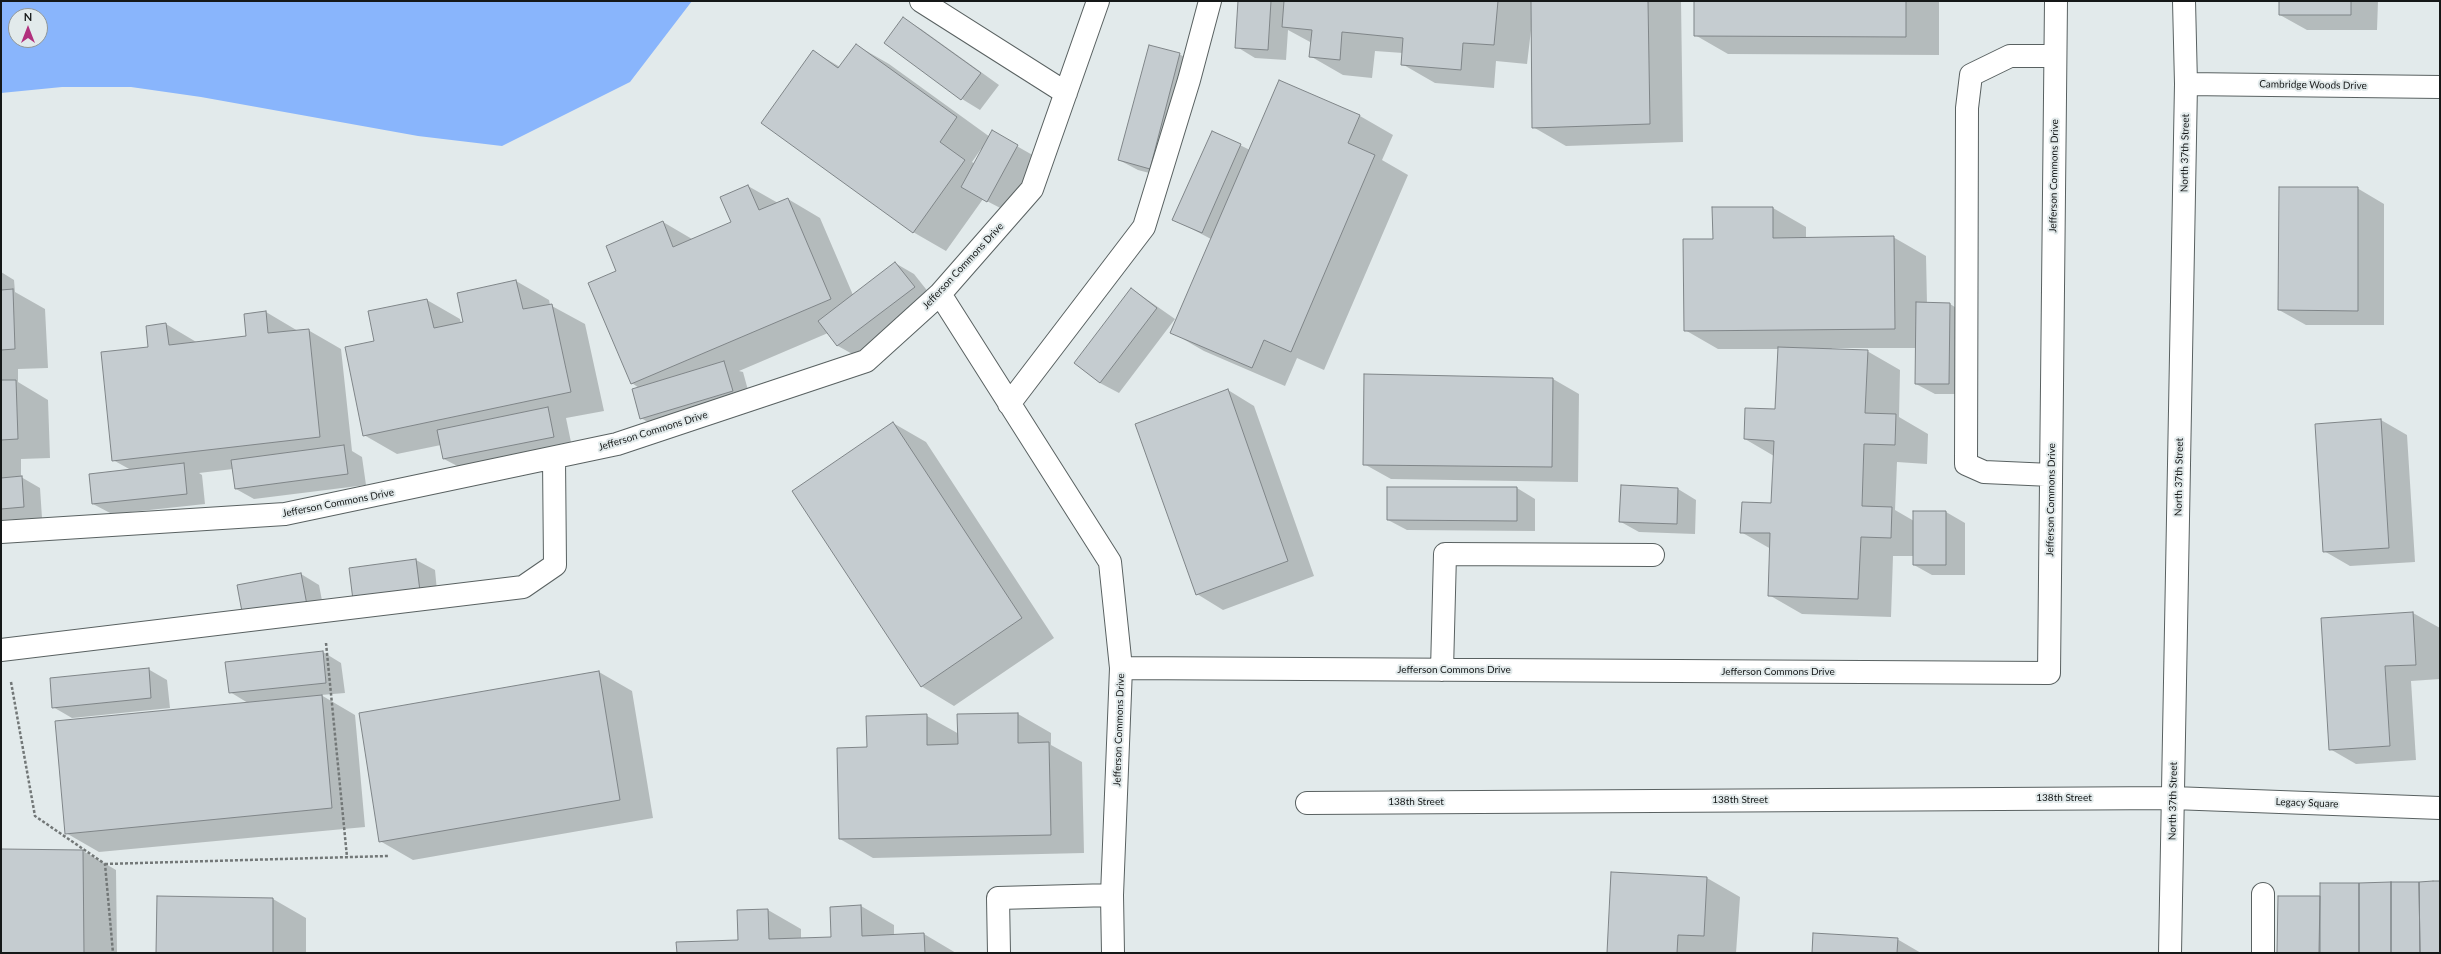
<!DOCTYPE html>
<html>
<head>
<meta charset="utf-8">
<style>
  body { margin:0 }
  #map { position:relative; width:2441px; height:954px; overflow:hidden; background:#e2eaeb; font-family:Lato,sans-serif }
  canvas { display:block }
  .frame { position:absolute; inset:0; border:2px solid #151818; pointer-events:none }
  .north { position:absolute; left:8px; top:8px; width:40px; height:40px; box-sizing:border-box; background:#e2eaeb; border:1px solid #909697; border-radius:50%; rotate:0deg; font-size:11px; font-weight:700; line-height:16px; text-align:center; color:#151818 }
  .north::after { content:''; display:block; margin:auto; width:14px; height:18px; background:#b1307d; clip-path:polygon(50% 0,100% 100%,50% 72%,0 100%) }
</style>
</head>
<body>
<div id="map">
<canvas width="2441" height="954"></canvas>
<div class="frame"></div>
<div class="north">N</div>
</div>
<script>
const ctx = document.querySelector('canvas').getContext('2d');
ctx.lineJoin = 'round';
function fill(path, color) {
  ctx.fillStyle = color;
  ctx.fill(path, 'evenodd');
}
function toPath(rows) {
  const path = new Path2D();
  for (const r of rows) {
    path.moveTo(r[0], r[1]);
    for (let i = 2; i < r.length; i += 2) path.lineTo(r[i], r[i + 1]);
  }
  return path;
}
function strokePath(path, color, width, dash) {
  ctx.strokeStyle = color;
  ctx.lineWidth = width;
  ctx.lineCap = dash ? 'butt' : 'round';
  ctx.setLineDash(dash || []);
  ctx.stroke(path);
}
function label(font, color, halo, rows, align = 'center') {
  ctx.font = font + ' Lato,sans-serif';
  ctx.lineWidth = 4;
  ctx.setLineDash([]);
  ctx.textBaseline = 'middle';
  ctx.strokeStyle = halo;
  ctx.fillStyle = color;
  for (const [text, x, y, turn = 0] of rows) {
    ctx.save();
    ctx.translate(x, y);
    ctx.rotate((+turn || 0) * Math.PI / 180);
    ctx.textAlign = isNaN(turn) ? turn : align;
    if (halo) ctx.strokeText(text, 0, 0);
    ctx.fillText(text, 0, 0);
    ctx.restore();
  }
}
const water = toPath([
  [1,1,692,1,630,82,502,146,418,136,201,97,131,87,62,87,1,93],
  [16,16,40,16,40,40,16,40]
]);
const shadow = toPath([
  [1239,1,1681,1,1683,142,1566,146,1533,127,1532,22,1527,64,1496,61,1494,88,1435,83,1402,64,1403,53,1375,51,1372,78,1343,75,1310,56,1312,43,1288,30,1286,60,1255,58,1237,47],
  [1695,1,1939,1,1939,55,1728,54,1695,35],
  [2280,1,2378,1,2377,30,2307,30,2280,15],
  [903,18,921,29,999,85,980,110,962,99,885,43],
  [856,45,889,64,990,137,992,132,1036,157,1006,211,983,199,946,251,913,232,813,51,840,67],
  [981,149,982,150,975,164,972,162],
  [1179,54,1198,65,1168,178,1138,170,1119,160],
  [1279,82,1360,116,1393,135,1382,160,1408,175,1324,370,1297,358,1285,386,1204,351,1171,332,1211,239,1173,219,1213,132,1250,150],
  [748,186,778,203,788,199,820,218,853,295,895,263,914,274,933,298,856,356,838,346,828,333,739,371,743,372,751,401,660,429,641,418,639,388,632,383,617,272,663,222,692,239,732,222],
  [2357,188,2384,204,2384,325,2306,325,2279,310],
  [1773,208,1806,227,1806,239,1893,237,1926,256,1927,304,1950,304,1968,315,1968,394,1935,394,1916,384,1917,348,1832,348,1831,350,1867,351,1900,370,1899,417,1928,434,1927,464,1897,462,1895,510,1914,521,1914,512,1946,512,1965,523,1965,575,1932,575,1914,565,1914,556,1893,556,1891,617,1802,614,1769,595,1771,549,1741,532,1772,504,1774,456,1745,439,1776,410,1779,349,1718,349,1685,330,1714,240],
  [1,272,14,280,15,292,45,309,48,368,18,369,18,382,48,400,50,458,21,459,21,477,40,488,42,518,1,520],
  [516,281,549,300,550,305,585,324,604,411,566,418,572,447,463,469,444,459,441,445,397,454,364,435,375,341,427,300,460,319,461,323,465,323],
  [1132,289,1175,319,1119,393,1100,383],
  [266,312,298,331,308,330,341,349,352,451,362,457,366,485,254,499,236,489,233,469,199,473,202,475,205,504,112,514,93,504,131,470,113,460,149,348,147,327,166,324,198,343,247,337],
  [1365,375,1553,379,1579,394,1578,482,1391,479,1364,464],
  [1228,390,1254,406,1314,576,1223,610,1197,594],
  [2381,420,2407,435,2415,562,2350,566,2324,551],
  [893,423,926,442,1054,638,954,706,921,686],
  [1517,488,1535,499,1535,531,1407,530,1388,520],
  [1678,489,1696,500,1695,534,1639,532,1621,522],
  [416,560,435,570,438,601,373,610],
  [301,574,319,585,325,616,238,585],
  [2413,613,2440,628,2440,679,2411,681,2416,760,2356,764,2330,749,2322,619],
  [323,652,341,663,345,693,321,695,355,715,365,827,99,852,66,833,248,703,230,692],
  [148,669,167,680,170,708,72,718,53,707],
  [599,672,632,691,653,818,413,860,380,841],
  [1018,714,1051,733,1051,745,1082,762,1084,853,873,858,840,839,868,748,927,716,959,734],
  [1,850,83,851,116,870,117,953,1,953],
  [1707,878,1740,897,1736,953,1608,953],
  [2440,882,2440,953,2278,953,2319,897],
  [158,897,273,899,306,918,306,953,157,953],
  [861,906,894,925,894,935,924,934,956,953,678,953,739,941,768,910,801,929,801,939,832,938],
  [1897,939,1921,953,1813,953]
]);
const building = toPath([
  [1238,1,1271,1,1268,50,1235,48,1238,1],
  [1284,1,1498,1,1494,45,1463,43,1461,70,1401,65,1403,38,1342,32,1340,60,1309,57,1312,30,1282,27,1284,1],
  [1531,1,1648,1,1650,124,1532,128,1531,1],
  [1694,1,1906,1,1906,37,1694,36,1694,1],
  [2279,1,2351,1,2351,15,2279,15,2279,1],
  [903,17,981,73,961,100,884,43,903,17],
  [856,44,957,117,940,142,965,160,913,233,761,123,813,50,838,68,856,44],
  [1149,45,1180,53,1150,169,1118,160,1149,45],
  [1279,80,1360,115,1348,143,1375,155,1291,352,1264,340,1252,368,1170,333,1279,80],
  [992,130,1018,145,987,202,961,187,992,130],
  [1212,131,1241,144,1202,233,1172,220,1212,131],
  [748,185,759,210,788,198,831,299,631,384,588,283,616,271,606,246,663,221,673,247,731,222,720,197,748,185],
  [2279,187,2358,187,2358,311,2278,310,2279,187],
  [1712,207,1773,207,1773,238,1894,236,1895,329,1684,331,1683,239,1713,239,1712,207],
  [895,262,915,287,837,346,818,321,895,262],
  [516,280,523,309,552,304,571,392,363,436,345,347,374,341,368,311,427,299,434,328,463,322,457,293,516,280],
  [1131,288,1157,308,1100,383,1074,363,1131,288],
  [13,289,15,349,1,350,1,290,13,289],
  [1916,302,1950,303,1949,384,1915,384,1916,302],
  [266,311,268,333,309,329,320,437,112,461,101,352,148,347,146,326,166,323,169,345,246,336,244,314,266,311],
  [1778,347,1868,350,1865,413,1896,414,1895,445,1864,444,1862,506,1892,507,1891,538,1861,537,1858,599,1768,596,1770,533,1740,533,1742,502,1771,503,1774,441,1744,439,1745,408,1775,409,1778,347],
  [724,361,733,391,640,419,632,389,724,361],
  [1364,374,1553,378,1552,467,1363,465,1364,374],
  [1,380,16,380,18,439,1,440,1,380],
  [1228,389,1288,561,1196,595,1135,424,1228,389],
  [548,407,554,437,443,459,437,430,548,407],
  [2381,419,2389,548,2323,552,2315,424,2381,419],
  [893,422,1022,618,921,687,792,491,893,422],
  [344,445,348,474,235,489,231,460,344,445],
  [184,463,187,494,92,504,89,474,184,463],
  [22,476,24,507,1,509,1,478,22,476],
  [1621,485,1678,488,1677,524,1619,522,1621,485],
  [1387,487,1517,487,1517,521,1387,520,1387,487],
  [1913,511,1946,511,1946,565,1913,565,1913,511],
  [416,559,420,591,353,600,349,568,416,559],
  [301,573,307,605,243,617,237,585,301,573],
  [2413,612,2416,665,2385,666,2390,746,2329,750,2321,618,2413,612],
  [323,651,326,683,229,693,225,662,323,651],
  [149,668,151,698,52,708,50,678,149,668],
  [599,671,620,800,379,842,359,713,599,671],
  [322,695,332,808,65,834,55,721,322,695],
  [1018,713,1018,743,1049,742,1051,835,839,839,837,748,867,747,866,716,927,714,927,745,958,744,957,714,1018,713],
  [1,849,83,850,84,953,1,953,1,849],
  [1611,872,1707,877,1704,936,1678,935,1677,953,1607,953,1611,872],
  [2433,881,2440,881,2440,953,2420,953,2419,882,2433,881],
  [2391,882,2419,882,2420,953,2391,953,2391,882],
  [2391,882,2391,953,2359,953,2359,883,2391,882],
  [2320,883,2359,883,2359,953,2320,953,2320,883],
  [157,896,273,898,273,953,156,953,157,896],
  [2278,896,2320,896,2319,953,2277,953,2278,896],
  [861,905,862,936,924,933,925,953,677,953,676,942,738,940,737,910,768,909,769,939,831,937,830,907,861,905],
  [1813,933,1898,938,1897,953,1812,953,1813,933]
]);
const path = toPath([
  [326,643,347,857],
  [11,682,35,816,105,864,113,953],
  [105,864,388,856]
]);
const minor = toPath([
  [921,1,1066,93],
  [2186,84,2440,87],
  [940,294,1110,562,1121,668],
  [1009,404,1144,227,1189,80,1210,1],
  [2051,475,1984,472,1966,464,1967,108,1971,75,2010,56,2055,56],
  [1,532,285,514,617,444,866,361,940,294,1032,189,1098,1],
  [1,650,523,587,555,565,554,459],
  [1442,670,1445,554,1653,555],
  [1307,803,2173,798,2440,808],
  [2263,894,2263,953],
  [999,953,998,898,1112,895],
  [1113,953,1112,895,1121,668,2049,673,2056,1],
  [2170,953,2186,84,2184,1]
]);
const streetNames = [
  ["Cambridge Woods Drive",2313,85,1],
  ["North 37th Street",2185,153,-89],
  ["Jefferson Commons Drive",2054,176,-89],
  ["Jefferson Commons Drive",963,266,-47],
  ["Jefferson Commons Drive",653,431,-17],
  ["North 37th Street",2179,477,-89],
  ["Jefferson Commons Drive",2051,500,-89],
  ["Jefferson Commons Drive",338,503,-11],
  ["Jefferson Commons Drive",1454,670],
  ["Jefferson Commons Drive",1778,672],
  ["Jefferson Commons Drive",1119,730,-88],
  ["138th Street",2064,798],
  ["138th Street",1740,800],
  ["North 37th Street",2173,801,-89],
  ["138th Street",1416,802],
  ["Legacy Square",2307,803,2]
];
fill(water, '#89b5fc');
fill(shadow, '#0003');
fill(building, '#c5ccd0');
strokePath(building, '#7f8588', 1);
strokePath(minor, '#596161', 24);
strokePath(path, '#727777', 2.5, [3, 2]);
strokePath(minor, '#fff', 22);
label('10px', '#151818', '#e2eaeb', streetNames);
</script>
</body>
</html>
